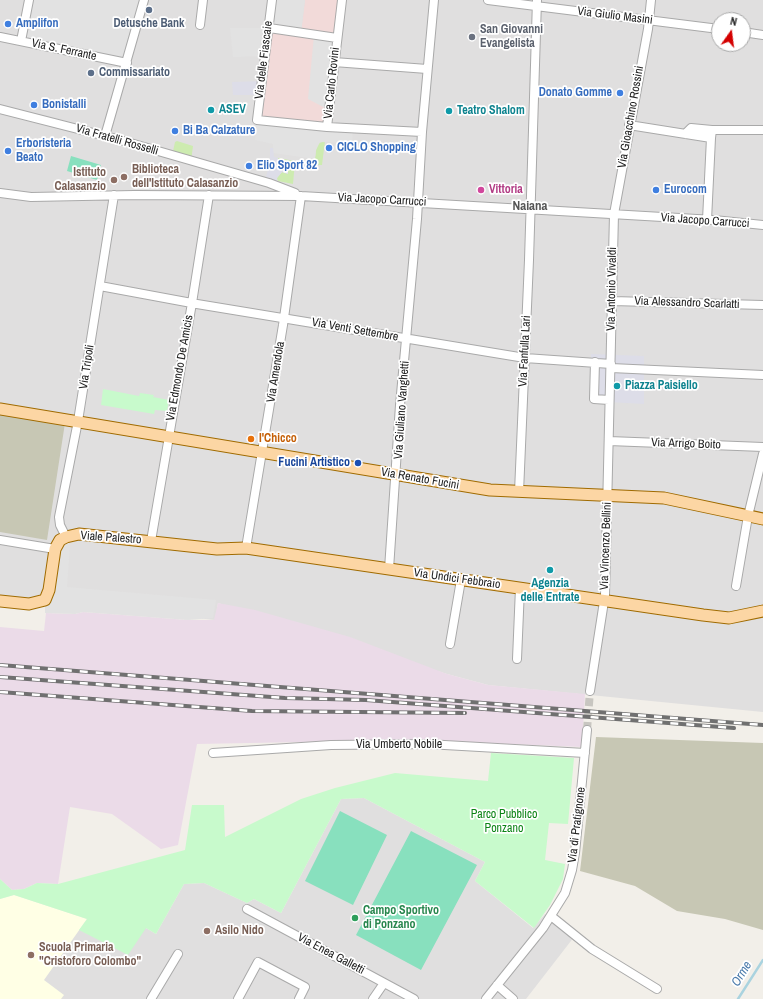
<!DOCTYPE html>
<html>
<head>
<meta charset="utf-8">
<style>
  body { margin:0 }
  #map { position:relative; width:763px; height:999px; overflow:hidden; background:#f2efe9; font-family:"Archivo Narrow",sans-serif }
  canvas { display:block }
  .north { position:absolute; left:711px; top:12px; width:40px; height:40px; box-sizing:border-box; background:#fff; border:1px solid #a7a7a7; border-radius:50%; rotate:14deg; font-size:11px; font-weight:700; line-height:16px; text-align:center; color:#222 }
  .north::after { content:''; display:block; margin:auto; width:14px; height:18px; background:#d40000; clip-path:polygon(50% 0,100% 100%,50% 72%,0 100%) }
</style>
</head>
<body>
<div id="map">
<canvas width="763" height="999"></canvas>
<div class="north">N</div>
</div>
<script>
const ctx = document.querySelector('canvas').getContext('2d');
ctx.lineJoin = 'round';
function fill(path, color) {
  ctx.fillStyle = color;
  ctx.fill(path, 'evenodd');
}
function toPath(rows) {
  const path = new Path2D();
  for (const r of rows) {
    path.moveTo(r[0], r[1]);
    for (let i = 2; i < r.length; i += 2) path.lineTo(r[i], r[i + 1]);
  }
  return path;
}
function strokePath(path, color, width, dash) {
  ctx.strokeStyle = color;
  ctx.lineWidth = width;
  ctx.lineCap = dash ? 'butt' : 'round';
  ctx.setLineDash(dash || []);
  ctx.stroke(path);
}
function label(font, color, halo, rows, align = 'center') {
  ctx.font = font + ' "Archivo Narrow",sans-serif';
  ctx.lineWidth = 3.5;
  ctx.setLineDash([]);
  ctx.textBaseline = 'middle';
  ctx.strokeStyle = halo;
  ctx.fillStyle = color;
  for (const [text, x, y, turn = 0] of rows) {
    ctx.save();
    ctx.translate(x, y);
    ctx.rotate((+turn || 0) * Math.PI / 180);
    ctx.textAlign = isNaN(turn) ? turn : align;
    if (halo) ctx.strokeText(text, 0, 0);
    ctx.fillText(text, 0, 0);
    ctx.restore();
  }
}
const residential = toPath([
  [0,0,763,0,763,712,488,685,447,674,218,603,215,620,0,597],
  [719,20,743,20,743,44,719,44],
  [364,798,485,862,475,881,533,928,545,914,574,937,526,999,0,999,0,899,87,919,79,930,146,928,156,934,184,884,204,883,247,903,254,899,281,913,341,799]
]);
const commercial = toPath([
  [305,0,342,0,327,127,257,120,269,28,301,33]
]);
const industrial = toPath([
  [218,603,255,610,350,637,447,674,488,685,585,694,582,747,409,740,197,744,178,845,161,849,112,814,70,807,58,884,37,883,24,889,12,890,0,879,0,627,44,631,46,613,75,614,83,612,188,620,214,620]
]);
const education = toPath([
  [14,895,87,919,44,980,64,995,61,999,0,999,0,899]
]);
const construction = toPath([
  [0,412,65,423,47,540,0,532],
  [596,737,763,743,763,930,725,919,677,911,635,886,580,871]
]);
const grass = toPath([
  [177,141,193,146,191,161,172,156,175,142],
  [325,141,322,165,314,165,317,144],
  [278,158,295,161,293,184,278,181,277,178,282,172,288,174,288,163,278,160]
]);
const park = toPath([
  [103,389,139,396,140,393,154,395,153,397,169,400,167,411,155,410,154,414,101,405],
  [491,753,574,758,568,824,549,823,545,860,565,864,563,879,550,905,534,928,475,881,485,862,364,798,341,799,281,913,254,899,247,903,204,883,184,884,156,934,146,928,128,955,79,930,87,919,14,895,0,899,0,879,12,890,24,889,37,883,58,884,185,850,192,805,224,805,225,837,301,799,335,788,395,773,488,781]
]);
const pitch = toPath([
  [71,156,101,165,97,180,67,171],
  [340,811,387,835,353,905,305,881],
  [411,831,477,865,421,970,356,935]
]);
const parking = toPath([
  [29,0,144,0,127,63,21,41],
  [272,0,305,0,301,33,269,28,265,56,233,57,230,28,268,28],
  [314,35,337,38,329,110,308,99],
  [257,120,353,129,352,143,320,142,316,150,315,159,273,153,273,144,255,140],
  [66,537,70,545,67,587,216,600,213,618,188,620,83,612,75,614,45,613,45,600,55,549]
]);
const plaza = toPath([
  [262,81,260,95,233,95,232,82],
  [270,148,273,148,274,157,278,158,278,160,288,162,288,174,282,172,277,178,277,181,266,177,270,162],
  [591,354,644,356,644,404,590,401]
]);
const stream = toPath([
  [738,999,763,960]
]);
const minorTunnel = toPath([
  [587,730,590,691]
]);
const minor = toPath([
  [272,0,257,120,327,127,422,132],
  [488,0,719,29],
  [200,25,203,0],
  [269,28,337,38],
  [743,32,763,35],
  [0,37,127,63],
  [21,41,29,0],
  [334,62,427,69],
  [0,109,113,138,269,183,295,193],
  [629,125,711,138,712,130,763,130],
  [327,127,342,0],
  [685,134,691,128,712,130],
  [105,136,144,0],
  [0,193,31,197,134,195,301,196,714,220,763,225],
  [707,220,711,138],
  [100,286,197,304,525,358,611,364],
  [612,301,763,305],
  [595,362,594,399,609,400],
  [611,368,763,375],
  [609,441,763,447],
  [519,492,529,260,537,0],
  [66,537,60,525,59,517,78,421,114,195],
  [0,540,55,549],
  [151,541,192,303,209,195],
  [246,548,283,325,301,196],
  [389,569,400,405,417,219,422,132,434,0],
  [736,586,748,516,763,454],
  [450,644,461,580],
  [517,659,520,588],
  [590,691,605,595,614,214,648,29,651,0],
  [213,753,331,745,427,744,585,753],
  [247,909,414,999],
  [551,916,592,949,657,989],
  [497,985,513,999],
  [151,999,178,954],
  [238,999,258,962,305,987,299,999],
  [373,999,384,983],
  [486,999,543,928,565,893,572,870,575,853,587,730]
]);
const major = toPath([
  [0,409,490,490,664,498,763,519],
  [0,601,29,604,45,600,49,590,55,549,60,540,66,537,79,534,217,549,246,548,703,615,729,618,763,611]
]);
const rail = toPath([
  [0,665,763,725],
  [0,677,285,698,366,700,734,728],
  [0,692,252,711,465,713]
]);
const markers = [
  [149,10,4,"#5c6f8a"],
  [8,24,4,"#3f7fe0"],
  [472,37,4,"#6b7280"],
  [91,73,4,"#5c6f8a"],
  [620,93,4,"#3f7fe0"],
  [34,105,4,"#3f7fe0"],
  [211,110,4,"#0f9aa8"],
  [449,111,4,"#0f9aa8"],
  [175,131,4,"#3f7fe0"],
  [329,148,4,"#3f7fe0"],
  [8,151,4,"#3f7fe0"],
  [249,166,4,"#3f7fe0"],
  [124,177,4,"#8d6e63"],
  [114,180,4,"#8d6e63"],
  [481,190,4,"#d1479c"],
  [656,190,4,"#3f7fe0"],
  [617,386,4,"#0f9aa8"],
  [251,439,4,"#e8710a"],
  [358,463,4,"#1a4fb4"],
  [550,570,4,"#0f9aa8"],
  [355,918,4,"#2e9e5b"],
  [207,931,4,"#8d6e63"],
  [31,955,4,"#8d6e63"]
];
const streetNames = [
  ["Via Giulio Masini",615,16,7],
  ["Via S. Ferrante",64,50,12],
  ["Via delle Fiascaie",264,60,-83],
  ["Via Carlo Rovini",332,83,-84],
  ["Via Gioacchino Rossini",631,117,-80],
  ["Via Fratelli Rosselli",117,140,16],
  ["Via Jacopo Carrucci",382,200,3],
  ["Via Jacopo Carrucci",705,221,4],
  ["Via Antonio Vivaldi",612,289,-89],
  ["Via Alessandro Scarlatti",687,303,2],
  ["Via Venti Settembre",355,330,10],
  ["Via Fanfulla Lari",525,351,-87],
  ["Via Tripoli",87,367,-81],
  ["Via Edmondo De Amicis",180,368,-80],
  ["Via Amendola",276,372,-81],
  ["Via Giuliano Vanghetti",402,410,-86],
  ["Via Arrigo Boito",686,444,2],
  ["Via Renato Fucini",420,479,10],
  ["Viale Palestro",111,538,4],
  ["Via Vincenzo Bellini",606,546,-88],
  ["Via Undici Febbraio",457,579,8],
  ["Via Umberto Nobile",399,745],
  ["Via di Pratignone",577,825,-83],
  ["Via Enea Galletti",331,954,28]
];
const shopNames = [
  ["Amplifon",16,24],
  ["Donato Gomme",612,93,"right"],
  ["Bonistalli",42,105],
  ["Bi Ba Calzature",183,131],
  ["Erboristeria",16,144],
  ["Beato",16,158],
  ["CICLO Shopping",337,148],
  ["Elio Sport 82",257,166],
  ["Eurocom",664,190]
];
const serviceNames = [
  ["Detusche Bank",149,24],
  ["Commissariato",99,73,"left"]
];
const worshipNames = [
  ["San Giovanni",480,30],
  ["Evangelista",480,44]
];
const cultureNames = [
  ["ASEV",219,110],
  ["Teatro Shalom",457,111],
  ["Piazza Paisiello",625,386],
  ["Agenzia",550,584,"center"],
  ["delle Entrate",550,598,"center"]
];
const educationNames = [
  ["Biblioteca",132,170],
  ["dell'Istituto Calasanzio",132,184],
  ["Istituto",106,173,"right"],
  ["Calasanzio",106,187,"right"],
  ["Asilo Nido",215,931],
  ["Scuola Primaria",39,948],
  ["\"Cristoforo Colombo\"",39,962]
];
const hotelNames = [
  ["Vittoria",489,190]
];
const foodNames = [
  ["I'Chicco",259,439]
];
const transitNames = [
  ["Fucini Artistico",350,463]
];
const parkNames = [
  ["Parco Pubblico",504,815],
  ["Ponzano",504,829]
];
const leisureNames = [
  ["Campo Sportivo",363,911],
  ["di Ponzano",363,925]
];
const neighbourhoodNames = [
  ["Naiana",530,207]
];
const waterNames = [
  ["Orme",742,974,-58]
];
fill(residential, '#e0dfdf');
fill(commercial, '#f2dad9');
fill(industrial, '#ebdbe8');
fill(education, '#ffffe5');
fill(construction, '#c7c7b4');
fill(grass, '#cdebb0');
fill(park, '#c8facc');
fill(pitch, '#88e0be');
fill(parking, '#e2e2e2');
fill(plaza, '#dddde8');
strokePath(stream, '#aad3df', 2.5);
strokePath(minorTunnel, '#c8c6c1', 8, [8, 4]);
strokePath(minor, '#a9a9a9', 10);
strokePath(major, '#a06b00', 13);
strokePath(minor, '#fff', 8);
strokePath(major, '#fcd6a4', 11);
strokePath(rail, '#707070', 4);
strokePath(rail, '#fff', 2.5, [8]);
for (const [x, y, r, color] of markers) {
  const dot = new Path2D();
  dot.arc(x, y, r, 0, 2 * Math.PI);
  ctx.fillStyle = color;
  ctx.fill(dot);
  strokePath(dot, '#fff', 1.5);
}
label('12px', '#222', '#fff', streetNames);
label('bold 12px', '#366cbe', '#fff', shopNames, 'left');
label('bold 12px', '#4e5e75', '#fff', serviceNames);
label('bold 12px', '#5b616d', '#fff', worshipNames, 'left');
label('bold 12px', '#0d838f', '#fff', cultureNames, 'left');
label('bold 12px', '#785e54', '#fff', educationNames, 'left');
label('bold 12px', '#b23c85', '#fff', hotelNames, 'left');
label('bold 12px', '#c56008', '#fff', foodNames, 'left');
label('bold 12px', '#164399', '#fff', transitNames, 'right');
label('12px', '#0c8416', '#fff', parkNames);
label('bold 12px', '#27864d', '#fff', leisureNames, 'left');
label('bold 13px', '#555', '#fff', neighbourhoodNames);
label('italic 13px', '#4a7aab', '#fff', waterNames);
</script>
</body>
</html>
